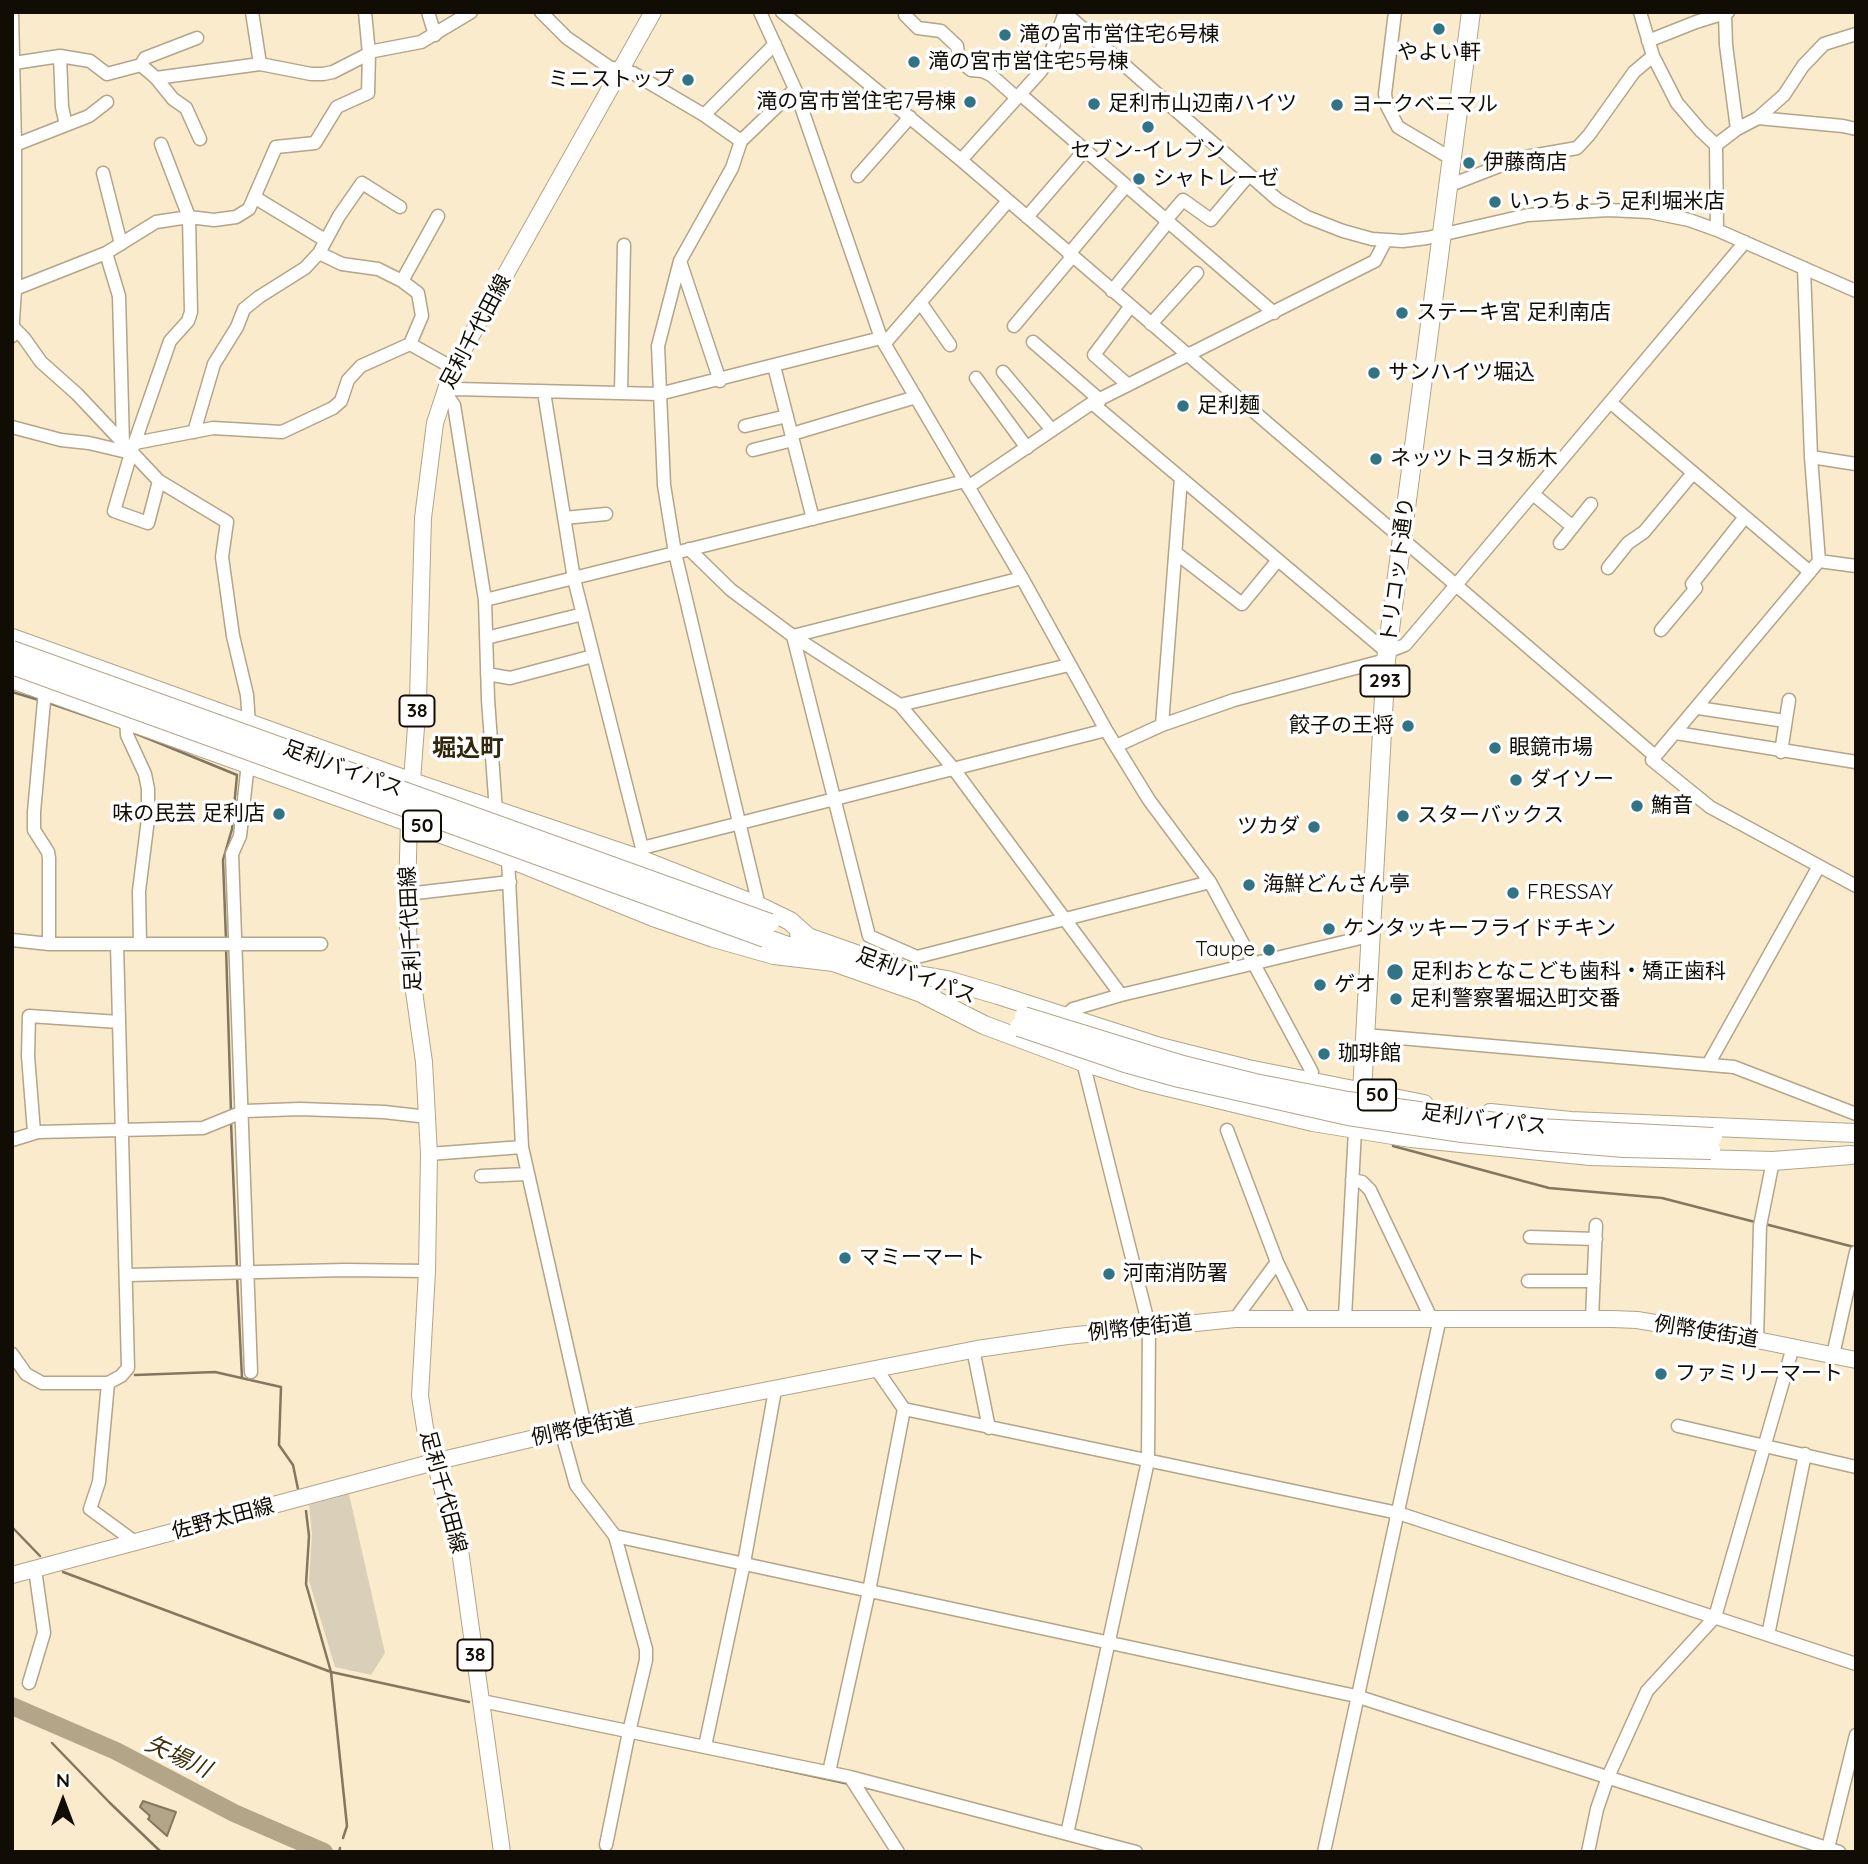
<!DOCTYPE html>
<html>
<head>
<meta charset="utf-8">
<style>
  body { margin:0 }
  #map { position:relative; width:1868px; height:1864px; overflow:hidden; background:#faebcd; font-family:Quicksand,sans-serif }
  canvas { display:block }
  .frame { position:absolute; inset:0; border:14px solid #120d04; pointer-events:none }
  .north { position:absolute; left:28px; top:1766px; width:70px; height:70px; -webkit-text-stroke:5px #fff; paint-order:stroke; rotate:0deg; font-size:19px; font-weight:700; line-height:28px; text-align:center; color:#120d04 }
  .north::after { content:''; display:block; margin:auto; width:24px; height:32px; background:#120d04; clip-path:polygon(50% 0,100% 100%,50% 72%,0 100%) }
</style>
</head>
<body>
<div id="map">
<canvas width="1868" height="1864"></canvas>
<div class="frame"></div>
<div class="north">N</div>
</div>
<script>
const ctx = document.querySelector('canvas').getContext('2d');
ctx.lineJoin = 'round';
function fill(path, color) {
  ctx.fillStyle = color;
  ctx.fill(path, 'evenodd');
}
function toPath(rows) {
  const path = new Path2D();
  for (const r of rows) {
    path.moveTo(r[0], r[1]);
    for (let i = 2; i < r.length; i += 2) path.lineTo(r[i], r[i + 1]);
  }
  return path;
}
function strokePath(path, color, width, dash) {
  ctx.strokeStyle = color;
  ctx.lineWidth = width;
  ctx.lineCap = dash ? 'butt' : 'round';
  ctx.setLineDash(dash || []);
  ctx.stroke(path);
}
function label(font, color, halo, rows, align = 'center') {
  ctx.font = font + ' Quicksand,"Noto Sans JP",sans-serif';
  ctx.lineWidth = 7;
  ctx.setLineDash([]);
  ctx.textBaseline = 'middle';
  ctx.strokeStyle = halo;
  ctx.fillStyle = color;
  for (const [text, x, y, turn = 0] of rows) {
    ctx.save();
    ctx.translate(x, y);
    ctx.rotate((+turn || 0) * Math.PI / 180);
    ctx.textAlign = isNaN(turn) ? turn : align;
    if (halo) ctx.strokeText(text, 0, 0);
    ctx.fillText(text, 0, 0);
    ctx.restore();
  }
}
const green = toPath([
  [349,1494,385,1653,371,1675,335,1667,309,1581,312,1535,309,1505]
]);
const water = toPath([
  [143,1801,176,1812,167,1836,148,1819,150,1816,140,1807,143,1801]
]);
const stream = toPath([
  [12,692,39,700],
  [49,703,122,728],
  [132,732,237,775,232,829,223,860,226,940],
  [226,947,231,1112],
  [231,1122,237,1269],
  [1393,1146,1549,1188,1662,1198,1755,1222],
  [1765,1224,1854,1247],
  [237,1276,242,1378],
  [135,1375,215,1372,281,1387,279,1445,293,1465,298,1489],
  [306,1511,309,1536,306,1584,331,1672,347,1826,343,1838],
  [12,1527,40,1556],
  [63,1572,331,1672,469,1702],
  [52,1743,110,1803,161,1852],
  [757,1764,849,1784],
  [863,1787,880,1791],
  [316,1852,317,1849],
  [339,1852,340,1848],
  [598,1852,608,1852]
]);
const river = toPath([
  [12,1706,116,1751,234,1813,324,1852]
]);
const minor = toPath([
  [12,12,15,145,15,289,12,336],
  [252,12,260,64],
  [428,12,435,35],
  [541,12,567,38,609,67,633,73,704,115,741,141],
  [760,12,795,89,881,338,1022,578,1106,730,1149,800,1210,882,1312,1072,1311,1082],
  [782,12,961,160,1655,756],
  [905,12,905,15,918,28,941,31,957,46,959,60,971,70,982,71,991,75,1017,98],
  [1064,12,1278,200,1307,217,1343,231,1372,239,1403,241,1427,238,1528,215,1608,210,1650,212,1689,220,1717,230,1856,291],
  [1395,12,1385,94,1387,106,1398,127,1452,159],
  [1640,12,1653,56,1677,103,1701,131,1716,145],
  [1725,14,1726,45,1737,129],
  [1648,41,1696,22,1728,12],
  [60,56,62,107,66,125],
  [14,63,60,56,90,61,107,74,141,65,156,78,260,64,311,74,323,74,333,72,374,51,421,42,471,12],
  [141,65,145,58,197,38],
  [156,78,173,99,186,108,200,139],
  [1020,94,1274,313],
  [704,115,775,44],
  [1758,118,1843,126,1856,129],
  [15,145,89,116,107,102],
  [961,160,1041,71,1051,52,1065,12],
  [103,173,121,244],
  [858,176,910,117],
  [1448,186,1520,158,1577,148,1589,135,1634,72,1653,56],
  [254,197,325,240],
  [1027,217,1084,151],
  [1165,221,1183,200,1211,220,1249,175],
  [1717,230,1716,145,1737,129,1758,118,1784,95,1803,66,1824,44,1856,34],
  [106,253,119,296,123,444],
  [1069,254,1125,187],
  [680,261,720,381],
  [1804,268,1811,457,1819,561,1652,760,1710,807,1856,886],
  [402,281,438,216],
  [15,289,106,253,156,222,189,217,214,220,236,217,249,209,276,147,315,143,337,107,368,93,369,54,365,12],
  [1112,291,1167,223],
  [920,302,950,345],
  [1151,324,1197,273],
  [1014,326,1072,257],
  [14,328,24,338,41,362,77,394,159,481,227,522,222,557,233,636,247,695,249,724],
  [1033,342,1100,400],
  [885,343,1008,201],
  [410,344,453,368],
  [774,366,813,519],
  [1003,372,1052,430],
  [976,378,1027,448],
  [1128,385,1094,355,1130,307],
  [544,392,574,579,642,848,640,856],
  [621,393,624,245],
  [1610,402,1810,572],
  [1092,403,1387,652,1405,645,1456,585,1745,242],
  [745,426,787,416],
  [12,427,61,440,89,443,131,453,170,341,188,321,191,312,189,217,161,144],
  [194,432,214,364,237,327,244,309,259,297,305,268,319,253,339,216,362,183,400,207],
  [792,434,916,397],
  [135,443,213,428,282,432,333,408,341,401,348,380,361,366,410,344,422,316,418,293,402,281,378,269,342,264,319,253],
  [753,450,793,440],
  [131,453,114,511,148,523,159,481],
  [1811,457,1856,464],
  [968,487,1092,403,1375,261,1386,240],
  [1533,494,1573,527],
  [564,518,606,514],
  [1560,543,1591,504],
  [689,549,731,590,793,636,900,705,953,768,1121,995],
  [1176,553,1242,604,1278,560],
  [1819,561,1856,566],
  [1608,568,1628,543,1644,532,1693,473],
  [1022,578,793,636,869,936,917,957,1210,882],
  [485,600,965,481],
  [1661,630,1696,588,1692,584,1745,517],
  [486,638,583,614],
  [487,674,510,678,593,656],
  [45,690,34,812,34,830,48,852,49,858,49,944],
  [900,705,1069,665],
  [1698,708,1785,721],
  [126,718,127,735,145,774,148,789,148,819,139,891,140,944],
  [1162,725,1181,478],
  [1676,733,1856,762],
  [1116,746,1162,725,1234,700,1386,660],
  [1781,752,1789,700],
  [248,763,240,836,232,854,251,1372],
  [496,812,488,699,485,600,454,405,444,391,456,389,659,394,881,338],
  [642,848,1106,730],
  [508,858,522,1147,585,1426],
  [407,894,510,882],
  [759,906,675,553,664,485,658,346,680,261,732,168,741,141,795,89],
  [12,940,49,944,321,944],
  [1065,1016,1073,1009,1121,995,1369,936],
  [1365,1035,1734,1067,1856,1114],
  [1709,1063,1819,866],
  [1227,1130,1277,1262,1304,1318],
  [34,1132,28,1056,29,1016,119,1022],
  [12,1140,38,1132,203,1128,245,1111,300,1109,384,1112,428,1117],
  [429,1154,522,1147],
  [481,1176,527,1174],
  [1352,1180,1362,1182,1370,1190,1431,1318],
  [1530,1237,1596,1239],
  [127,1275,345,1270,427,1271],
  [1528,1281,1594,1281],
  [1345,1317,1355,1130],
  [1235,1319,1277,1262],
  [1592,1319,1596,1225],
  [1757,1340,1760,1226,1773,1161],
  [973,1349,989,1428],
  [12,1354,26,1374,42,1383,108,1383,121,1376,128,1368,117,944],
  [1833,1355,1856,1252],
  [877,1370,904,1409,1398,1513,1856,1664],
  [108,1383,99,1482,90,1509,135,1542],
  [1678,1426,1856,1467],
  [561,1431,576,1485,615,1536,646,1649,646,1660,629,1732,606,1845],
  [615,1536,1356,1696,1839,1852],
  [1768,1635,1805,1454],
  [29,1683,44,1633,35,1569],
  [482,1701,850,1777,1136,1852],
  [705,1746,744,1563,775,1390],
  [829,1772,869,1591,904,1409],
  [850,1777,898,1852],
  [1067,1834,1148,1461,1149,1326,1083,1062],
  [1324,1852,1440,1318],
  [1588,1852,1597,1809,1608,1777,1647,1691,1715,1617,1793,1347],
  [1827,1852,1856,1735]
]);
const major = toPath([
  [12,1575,434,1462,585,1426,977,1349,1067,1336,1235,1319,1612,1319,1637,1320,1757,1340,1856,1360],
  [502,1852,460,1550,425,1428,420,1396,427,1271,429,1154,424,1062,409,956,407,894,409,821,418,700,423,518,435,423,453,368,653,12]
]);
const highway = toPath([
  [12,638,412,782,640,859,759,906,790,921,809,938],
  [12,679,508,858,653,917,714,938,774,955,834,962],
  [799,934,921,977],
  [765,938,933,997],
  [913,974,947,980,998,995,1160,1047,1248,1069,1424,1104],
  [923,994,984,1025,1083,1062,1143,1081,1313,1122,1411,1138,1590,1156,1773,1161,1851,1155],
  [1490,1113,1571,1121,1856,1133],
  [1355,1130,1362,1092,1386,660,1471,12]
]);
const highwayBridge = toPath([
  [12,650,770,923],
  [12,665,765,938],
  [1024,1016,1183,1065,1255,1083,1348,1101,1538,1128,1713,1137],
  [1019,1027,1125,1063,1179,1078,1348,1116,1462,1133,1538,1141,1624,1148,1711,1150]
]);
const markers = [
  [1439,29,7,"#317485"],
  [1005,35,7,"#317485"],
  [914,62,7,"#317485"],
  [688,80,7,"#317485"],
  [970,102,7,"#317485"],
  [1094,104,7,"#317485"],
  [1337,105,7,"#317485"],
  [1148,127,7,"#317485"],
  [1469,163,7,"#317485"],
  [1139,179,7,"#317485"],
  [1495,202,7,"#317485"],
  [1402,313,7,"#317485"],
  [1374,373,7,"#317485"],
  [1183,406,7,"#317485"],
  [1376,459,7,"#317485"],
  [1408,726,7,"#317485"],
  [1495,748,7,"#317485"],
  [1516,780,7,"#317485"],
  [1637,806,7,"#317485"],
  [279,814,7,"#317485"],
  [1403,816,7,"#317485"],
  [1314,827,7,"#317485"],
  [1249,885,7,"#317485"],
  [1513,893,7,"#317485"],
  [1329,929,7,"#317485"],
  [1269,950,7,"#317485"],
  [1395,972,9,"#317485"],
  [1320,985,7,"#317485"],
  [1396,999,7,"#317485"],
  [1324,1054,7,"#317485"],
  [845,1258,7,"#317485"],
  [1109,1274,7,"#317485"],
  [1661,1374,7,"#317485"]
];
const shields = [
  [1385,681,49],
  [417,711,35],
  [422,826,38],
  [1377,1095,38],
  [475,1655,35]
];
const shieldNames = [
  ["293",1385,681],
  ["38",417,711],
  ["50",422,826],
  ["50",1377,1095],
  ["38",475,1655]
];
const poiNames = [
  ["滝の宮市営住宅6号棟",1019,35],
  ["やよい軒",1439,53,"center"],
  ["滝の宮市営住宅5号棟",928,62],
  ["ミニストップ",674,80,"right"],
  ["滝の宮市営住宅7号棟",956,102,"right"],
  ["足利市山辺南ハイツ",1108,104],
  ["ヨークベニマル",1351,105],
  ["セブン-イレブン",1148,151,"center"],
  ["伊藤商店",1483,163],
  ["シャトレーゼ",1153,179],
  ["いっちょう 足利堀米店",1509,202],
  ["ステーキ宮 足利南店",1416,313],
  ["サンハイツ堀込",1388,373],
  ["足利麺",1197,406],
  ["ネッツトヨタ栃木",1390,459],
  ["餃子の王将",1394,726,"right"],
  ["眼鏡市場",1509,748],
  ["ダイソー",1530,780],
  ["鮪音",1651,806],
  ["味の民芸 足利店",265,814,"right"],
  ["スターバックス",1417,816],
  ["ツカダ",1300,827,"right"],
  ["海鮮どんさん亭",1263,885],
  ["FRESSAY",1527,893],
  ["ケンタッキーフライドチキン",1343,929],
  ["Taupe",1255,950,"right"],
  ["足利おとなこども歯科・矯正歯科",1411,972],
  ["ゲオ",1334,985],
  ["足利警察署堀込町交番",1410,999],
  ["珈琲館",1338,1054],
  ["マミーマート",859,1258],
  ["河南消防署",1123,1274],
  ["ファミリーマート",1675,1374]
];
const streetNames = [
  ["足利千代田線",476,332,-62],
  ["トリコット通り",1398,570,-83],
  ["足利バイパス",343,769,20],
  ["足利千代田線",411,929,-93],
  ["足利バイパス",916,976,20],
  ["足利バイパス",1484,1120,7],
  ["例幣使街道",1140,1328,-6],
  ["例幣使街道",1706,1332,9],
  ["例幣使街道",583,1428,-12],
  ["足利千代田線",443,1492,75],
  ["佐野太田線",223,1519,-15]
];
const waterNames = [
  ["矢場川",178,1757,25]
];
const quarterNames = [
  ["堀込町",468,749]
];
fill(green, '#dad0ba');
fill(water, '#b3a588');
strokePath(water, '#837760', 2);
strokePath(stream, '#837760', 2.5);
strokePath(river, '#b3a588', 18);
strokePath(minor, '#b2a588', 15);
strokePath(major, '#b2a588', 18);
strokePath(highway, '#b2a588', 20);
strokePath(minor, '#fff', 12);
strokePath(major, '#fff', 16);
strokePath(highway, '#fff', 18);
strokePath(highwayBridge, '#b2a588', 20, []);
strokePath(highwayBridge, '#fff', 18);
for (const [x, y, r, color] of markers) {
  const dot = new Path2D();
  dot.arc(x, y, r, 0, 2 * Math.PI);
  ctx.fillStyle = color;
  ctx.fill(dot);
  strokePath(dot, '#fff', 2.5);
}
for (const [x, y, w] of shields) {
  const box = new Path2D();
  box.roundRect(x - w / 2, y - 15.5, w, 31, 5);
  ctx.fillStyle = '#fff';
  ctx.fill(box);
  strokePath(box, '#120d04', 2);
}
label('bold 19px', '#120d04', null, shieldNames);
label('21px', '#120d04', '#fff', poiNames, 'left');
label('21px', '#120d04', '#fff', streetNames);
label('italic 23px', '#413109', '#fff', waterNames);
label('bold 24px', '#33280e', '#fff', quarterNames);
</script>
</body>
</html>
